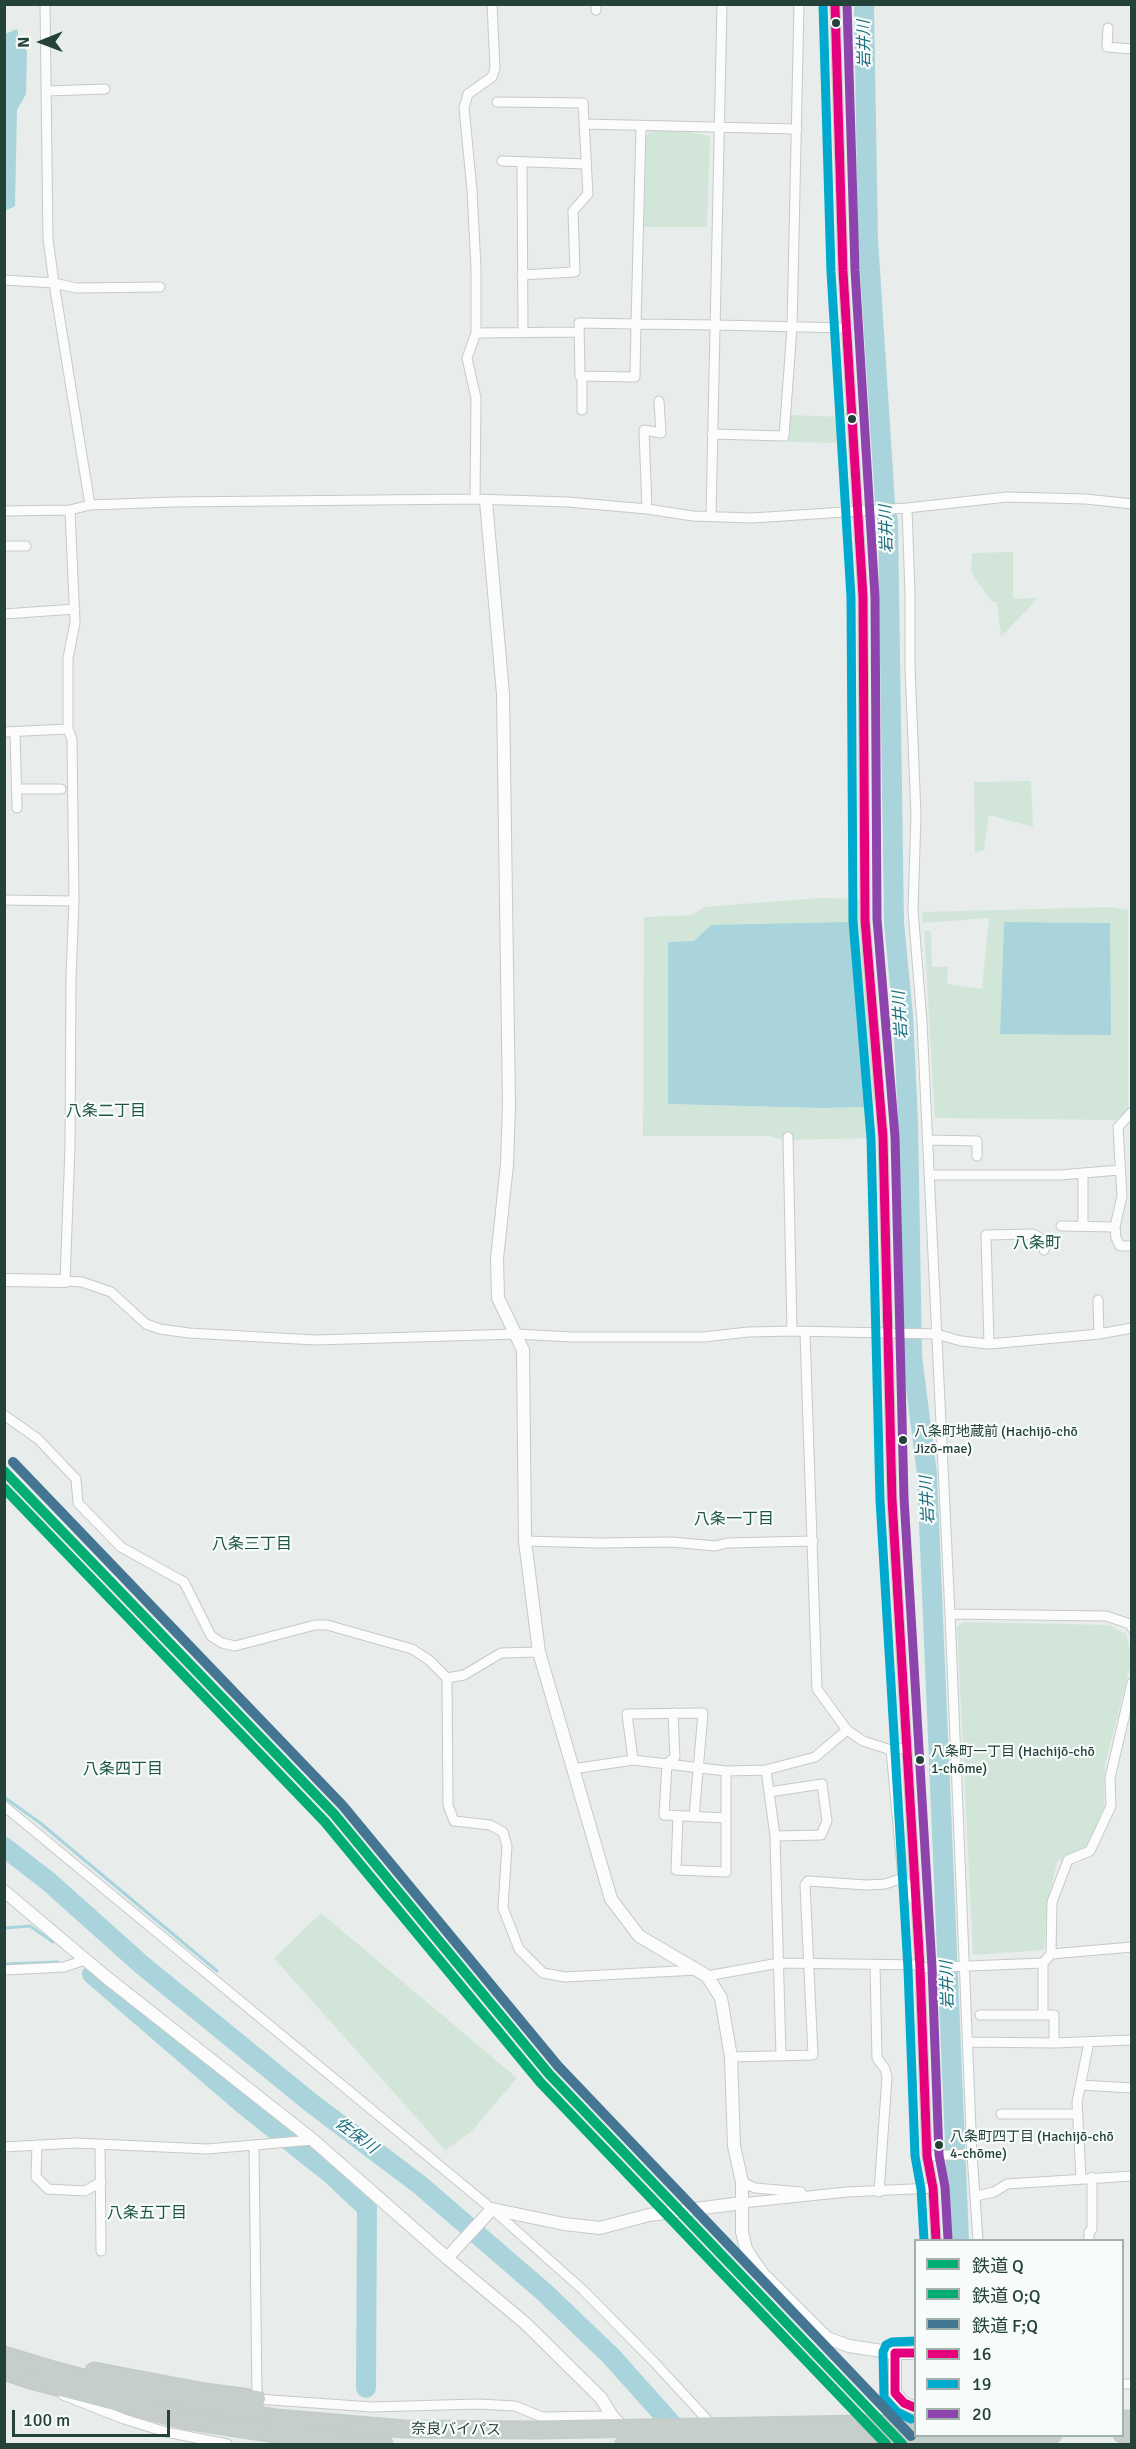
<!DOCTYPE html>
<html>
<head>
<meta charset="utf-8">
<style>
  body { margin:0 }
  #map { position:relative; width:1136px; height:2449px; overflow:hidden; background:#e8edeb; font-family:Signika,"Noto Sans JP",sans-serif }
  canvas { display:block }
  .frame { position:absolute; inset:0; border:6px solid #24423a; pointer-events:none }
  .legend { position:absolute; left:914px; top:2239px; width:210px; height:198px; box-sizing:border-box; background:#f7fbf9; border:2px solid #a3b1ad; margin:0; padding:8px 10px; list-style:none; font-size:18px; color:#24423a }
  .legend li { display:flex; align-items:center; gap:12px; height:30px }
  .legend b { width:30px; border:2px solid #a3b1ad }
  .north { position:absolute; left:12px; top:12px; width:60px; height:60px; -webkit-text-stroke:4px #f7fbf9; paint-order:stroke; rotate:269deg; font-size:16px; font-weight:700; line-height:24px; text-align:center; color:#24423a }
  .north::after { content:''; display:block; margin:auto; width:21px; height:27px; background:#24423a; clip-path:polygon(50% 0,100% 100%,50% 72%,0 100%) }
  .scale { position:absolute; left:12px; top:2410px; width:158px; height:27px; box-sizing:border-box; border:3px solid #24423a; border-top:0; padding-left:8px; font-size:18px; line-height:21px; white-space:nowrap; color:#24423a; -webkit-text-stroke:4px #f7fbf9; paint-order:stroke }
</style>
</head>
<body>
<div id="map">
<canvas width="1136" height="2449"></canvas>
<div class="frame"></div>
<ul class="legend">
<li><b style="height:8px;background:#02ad73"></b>鉄道 Q</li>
<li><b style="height:8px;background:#02ad73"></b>鉄道 O;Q</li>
<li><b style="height:8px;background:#447694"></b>鉄道 F;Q</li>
<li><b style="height:8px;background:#e5007d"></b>16</li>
<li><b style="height:8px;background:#00a9ce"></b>19</li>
<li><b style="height:8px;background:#8e44ad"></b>20</li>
</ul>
<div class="north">N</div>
<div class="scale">100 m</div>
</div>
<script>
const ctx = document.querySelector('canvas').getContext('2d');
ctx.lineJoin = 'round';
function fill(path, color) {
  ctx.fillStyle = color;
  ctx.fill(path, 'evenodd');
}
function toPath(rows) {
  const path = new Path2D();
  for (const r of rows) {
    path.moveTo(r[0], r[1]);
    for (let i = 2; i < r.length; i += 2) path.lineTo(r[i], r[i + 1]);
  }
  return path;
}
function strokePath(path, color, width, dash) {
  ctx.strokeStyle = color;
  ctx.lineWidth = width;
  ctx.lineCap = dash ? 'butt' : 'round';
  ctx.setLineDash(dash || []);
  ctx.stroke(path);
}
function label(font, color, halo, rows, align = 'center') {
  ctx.font = font + ' Signika,"Noto Sans JP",sans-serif';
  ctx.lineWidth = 4.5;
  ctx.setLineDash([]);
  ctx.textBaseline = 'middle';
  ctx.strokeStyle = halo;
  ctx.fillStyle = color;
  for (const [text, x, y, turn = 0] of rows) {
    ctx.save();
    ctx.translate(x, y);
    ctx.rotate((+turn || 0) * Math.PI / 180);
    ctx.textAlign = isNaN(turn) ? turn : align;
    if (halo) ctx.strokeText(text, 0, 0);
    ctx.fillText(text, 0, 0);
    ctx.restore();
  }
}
const green = toPath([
  [651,130,686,131,710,136,707,227,644,227,646,136],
  [790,415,843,417,845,443,788,442],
  [1013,552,1013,599,1038,598,1001,637,997,602,992,602,971,572,972,553],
  [1031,781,1033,827,989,815,984,850,975,853,974,782],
  [819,898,862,899,859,915,874,1077,874,1138,784,1140,770,1136,643,1136,644,917,692,915,704,907],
  [694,941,866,1107,821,1108,668,1104,668,942],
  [1111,907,1128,910,1128,1110,1119,1120,935,1118,924,931,931,931,932,967,948,967,947,984,982,989,989,918,923,923,922,912],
  [1004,922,1110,923,1000,1034],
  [963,1622,1109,1625,1126,1634,1131,1655,1131,1663,1105,1765,1104,1808,1089,1845,1057,1862,1047,1905,1044,1950,973,1955,957,1627],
  [321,1913,517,2078,471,2132,445,2150,274,1958]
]);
const water = toPath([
  [17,29,19,39,27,51,26,94,17,110,15,206,5,211,5,34],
  [849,922,866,1107,821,1108,668,1104,668,942,694,941,711,925],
  [1004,922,1110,923,1111,1035,1000,1034]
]);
const stream = toPath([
  [4,1797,39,1822,217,1971],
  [4,1928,30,1926,53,1942],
  [4,1964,58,1962]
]);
const river = toPath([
  [864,4,868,240,885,503,888,522,894,923,903,1016,908,1120,912,1356,927,1474,959,2240],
  [4,1847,48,1881,142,1965,310,2102,420,2185,544,2292,611,2356,685,2439],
  [92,1974,244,2105,332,2175,367,2208,366,2388]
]);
const minor = toPath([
  [45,4,48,239,54,283,90,505,70,510,75,623,68,658,68,729,72,739,74,901,71,978,70,1147,65,1281,82,1282,111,1292,146,1324,160,1329,189,1333,315,1340,516,1334,572,1337,704,1337,748,1332,792,1331,936,1334,961,1341,989,1344,1099,1334,1132,1328],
  [835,4,843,271,863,597,865,920,883,1137,892,1499,920,1968,927,2156,933,2188,936,2240],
  [596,10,596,4],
  [1108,28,1107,47,1132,49],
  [47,91,105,89],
  [497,102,583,103,588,194,573,211,575,272,522,275],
  [584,124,797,129],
  [641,126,636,324,635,377,580,376,579,323,636,324,716,325,848,328],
  [502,161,586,164],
  [522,162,523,333],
  [4,280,54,283,76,288,160,287],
  [476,333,579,332],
  [582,376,582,410],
  [712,434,784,436,792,328,799,4],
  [475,499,476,398,467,358,476,333,476,268,472,190,464,108,468,94,492,77,495,68,492,4],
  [90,505,173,502,475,499,568,502,647,509,693,516,752,518,907,508,1007,497,1086,499,1132,504],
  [907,508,910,594,910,667,916,815,913,910,922,1022,950,1614,972,2154,978,2240],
  [647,509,644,430,661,433,659,401],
  [4,511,70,510],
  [711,517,722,4],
  [4,546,26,546],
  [4,614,75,609],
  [4,732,68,729],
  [15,732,17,808],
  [16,789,61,789],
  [4,900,74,901],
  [1132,1112,1118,1127,1122,1196,1115,1227,1116,1238,1120,1246,1132,1246],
  [788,1137,792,1331],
  [928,1140,977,1141,977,1156],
  [1083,1173,1083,1226],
  [929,1175,1060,1175,1119,1170],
  [1061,1226,1115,1227],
  [1098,1300,1099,1334],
  [805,1333,817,1689,847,1730,863,1741,891,1750,905,1748],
  [989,1344,986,1235,1033,1234,1044,1240,1044,1250],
  [4,1415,38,1439,76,1479,78,1503,121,1547,184,1582,211,1636,222,1643,235,1646,315,1625,327,1625,412,1649,429,1660,447,1678,464,1675,501,1653,539,1652],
  [525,1541,599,1543,671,1542,715,1546,727,1543,813,1541],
  [950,1614,1106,1616,1130,1624,1132,1628],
  [447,1678,448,1805,454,1821,490,1825,503,1832,507,1846,503,1908,519,1949,543,1973,565,1977,697,1970],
  [673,1713,675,1757,667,1764,664,1815,726,1818],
  [891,1750,903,1878,913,1899],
  [633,1760,627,1714,703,1713,694,1817],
  [573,1769,633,1760,726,1771,766,1770,815,1757,847,1730],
  [766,1770,775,1836,781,2056],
  [769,1792,822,1784,827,1821,821,1835,775,1836],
  [4,1806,492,2209,583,2290,654,2362,713,2426],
  [678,1816,676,1870,726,1872,726,1771],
  [1051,1954,1052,1902,1068,1860,1090,1851,1111,1806,1110,1778,1132,1683],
  [1043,1963,1043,2015,1054,2015,1054,2043],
  [875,1965,877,2058,885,2069,887,2077,879,2192],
  [920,1968,1043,1963,1051,1954,1132,1947],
  [4,1970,64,1967,85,1960],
  [707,1976,779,1963,920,1965],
  [980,2015,1043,2015],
  [968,2042,1054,2043,1132,2040],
  [731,2057,813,2055,805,1885,808,1881,866,1885,885,1884,903,1878],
  [1080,2085,1132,2088],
  [1001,2114,1078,2114],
  [100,2144,101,2251],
  [37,2145,36,2177,48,2189,85,2191,101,2182],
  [254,2145,257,2399,372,2407,478,2404,515,2406,542,2417,612,2416],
  [4,2147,76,2143,207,2149,313,2140],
  [927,2156,972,2154],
  [1081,2178,1077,2102,1089,2042],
  [742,2182,755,2188,801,2192],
  [976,2196,994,2192,1007,2184,1132,2176],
  [742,2203,847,2192,933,2188],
  [1089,2240,1089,2232,1092,2229,1092,2177],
  [1122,2384,1132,2384],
  [63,2395,124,2419,166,2432,227,2444]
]);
const tertiary = toPath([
  [486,501,503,694,509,1105,507,1164,497,1259,498,1298,523,1350,525,1541,539,1652,611,1899,639,1936,707,1976,721,1998,731,2057,734,2146,742,2182,742,2203],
  [4,1280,65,1281],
  [4,1891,106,1977,313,2140,447,2258,525,2323,601,2398,612,2416,627,2432],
  [447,2258,492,2209,564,2224,600,2228,649,2215,742,2203,742,2232,746,2249,753,2260,763,2274,827,2338,849,2346,895,2353,916,2353],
  [895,2353,895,2393,904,2403,916,2408]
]);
const trunk = toPath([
  [4,2355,57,2371,144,2394,276,2418,405,2429,538,2430],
  [4,2371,30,2380,184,2420,276,2434,384,2444],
  [94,2371,205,2392,257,2399],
  [1122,2419,1132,2419],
  [1122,2434,1132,2434]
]);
const trunkBridge = toPath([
  [538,2430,916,2423],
  [622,2444,1054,2436]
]);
const bus1 = toPath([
  [835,4,843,271,863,597,865,920,883,1137,892,1499,920,1968,927,2156,933,2188,936,2240],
  [916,2353,895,2353,895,2393,904,2403,916,2408]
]);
const bus2 = toPath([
  [823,4,831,272,851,597,853,921,871,1138,880,1500,908,1969,915,2156,921,2189,924,2240],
  [911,2419,897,2412,884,2398,883,2352,886,2345,892,2342,916,2341]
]);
const bus3 = toPath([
  [847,4,855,270,875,597,877,919,895,1137,904,1498,932,1967,939,2155,945,2187,948,2239]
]);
const rail1 = toPath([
  [4,1471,334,1814,549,2074,902,2444]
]);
const rail2 = toPath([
  [4,1488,325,1822,540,2082,886,2444]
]);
const rail3 = toPath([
  [13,1462,343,1806,558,2066,911,2436]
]);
const markers = [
  [836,23,5,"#24423a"],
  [852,419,5,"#24423a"],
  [903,1440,5,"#24423a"],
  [920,1760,5,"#24423a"],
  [939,2145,5,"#24423a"]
];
const busNames = [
  ["八条町地蔵前 (Hachijō-chō",914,1432],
  ["Jizō-mae)",914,1449],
  ["八条町一丁目 (Hachijō-chō",931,1752],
  ["1-chōme)",931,1769],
  ["八条町四丁目 (Hachijō-chō",950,2137],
  ["4-chōme)",950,2154]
];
const streetNames = [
  ["奈良バイパス",456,2430,1]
];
const waterNames = [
  ["岩井川",865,44,-91],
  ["岩井川",887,529,-92],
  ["岩井川",901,1015,-94],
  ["岩井川",928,1500,-93],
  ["岩井川",948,1985,-92],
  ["佐保川",356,2136,37]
];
const neighbourhoodNames = [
  ["八条二丁目",106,1112],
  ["八条町",1037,1244],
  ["八条一丁目",734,1520],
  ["八条三丁目",252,1545],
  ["八条四丁目",123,1770],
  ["八条五丁目",147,2214]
];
fill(green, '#d1e6d8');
fill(water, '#a9d4db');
strokePath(stream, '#a9d4db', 3);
strokePath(river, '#a9d4db', 20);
strokePath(minor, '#c5cac8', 11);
strokePath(tertiary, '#c5cac8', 14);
strokePath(trunk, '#c3ccc9', 19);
strokePath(minor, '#fcfcfc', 9);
strokePath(tertiary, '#fcfcfc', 12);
strokePath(trunk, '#c6cecc', 16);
strokePath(trunkBridge, '#c3ccc9', 19, []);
strokePath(trunkBridge, '#c6cecc', 16);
strokePath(bus1, '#e5007d', 9);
strokePath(bus2, '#00a9ce', 9);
strokePath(bus3, '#8e44ad', 9);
strokePath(rail1, '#02ad73', 10);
strokePath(rail2, '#02ad73', 10);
strokePath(rail3, '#447694', 10);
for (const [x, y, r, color] of markers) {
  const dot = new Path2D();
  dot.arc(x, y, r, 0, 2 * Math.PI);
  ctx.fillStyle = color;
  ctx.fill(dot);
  strokePath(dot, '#f7fbf9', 2);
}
label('14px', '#24423a', '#f7fbf9', busNames, 'left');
label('15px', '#24423a', '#f7fbf9', streetNames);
label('italic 16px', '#1c6f80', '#f7fbf9', waterNames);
label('16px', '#1f5548', '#f7fbf9', neighbourhoodNames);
</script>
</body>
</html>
